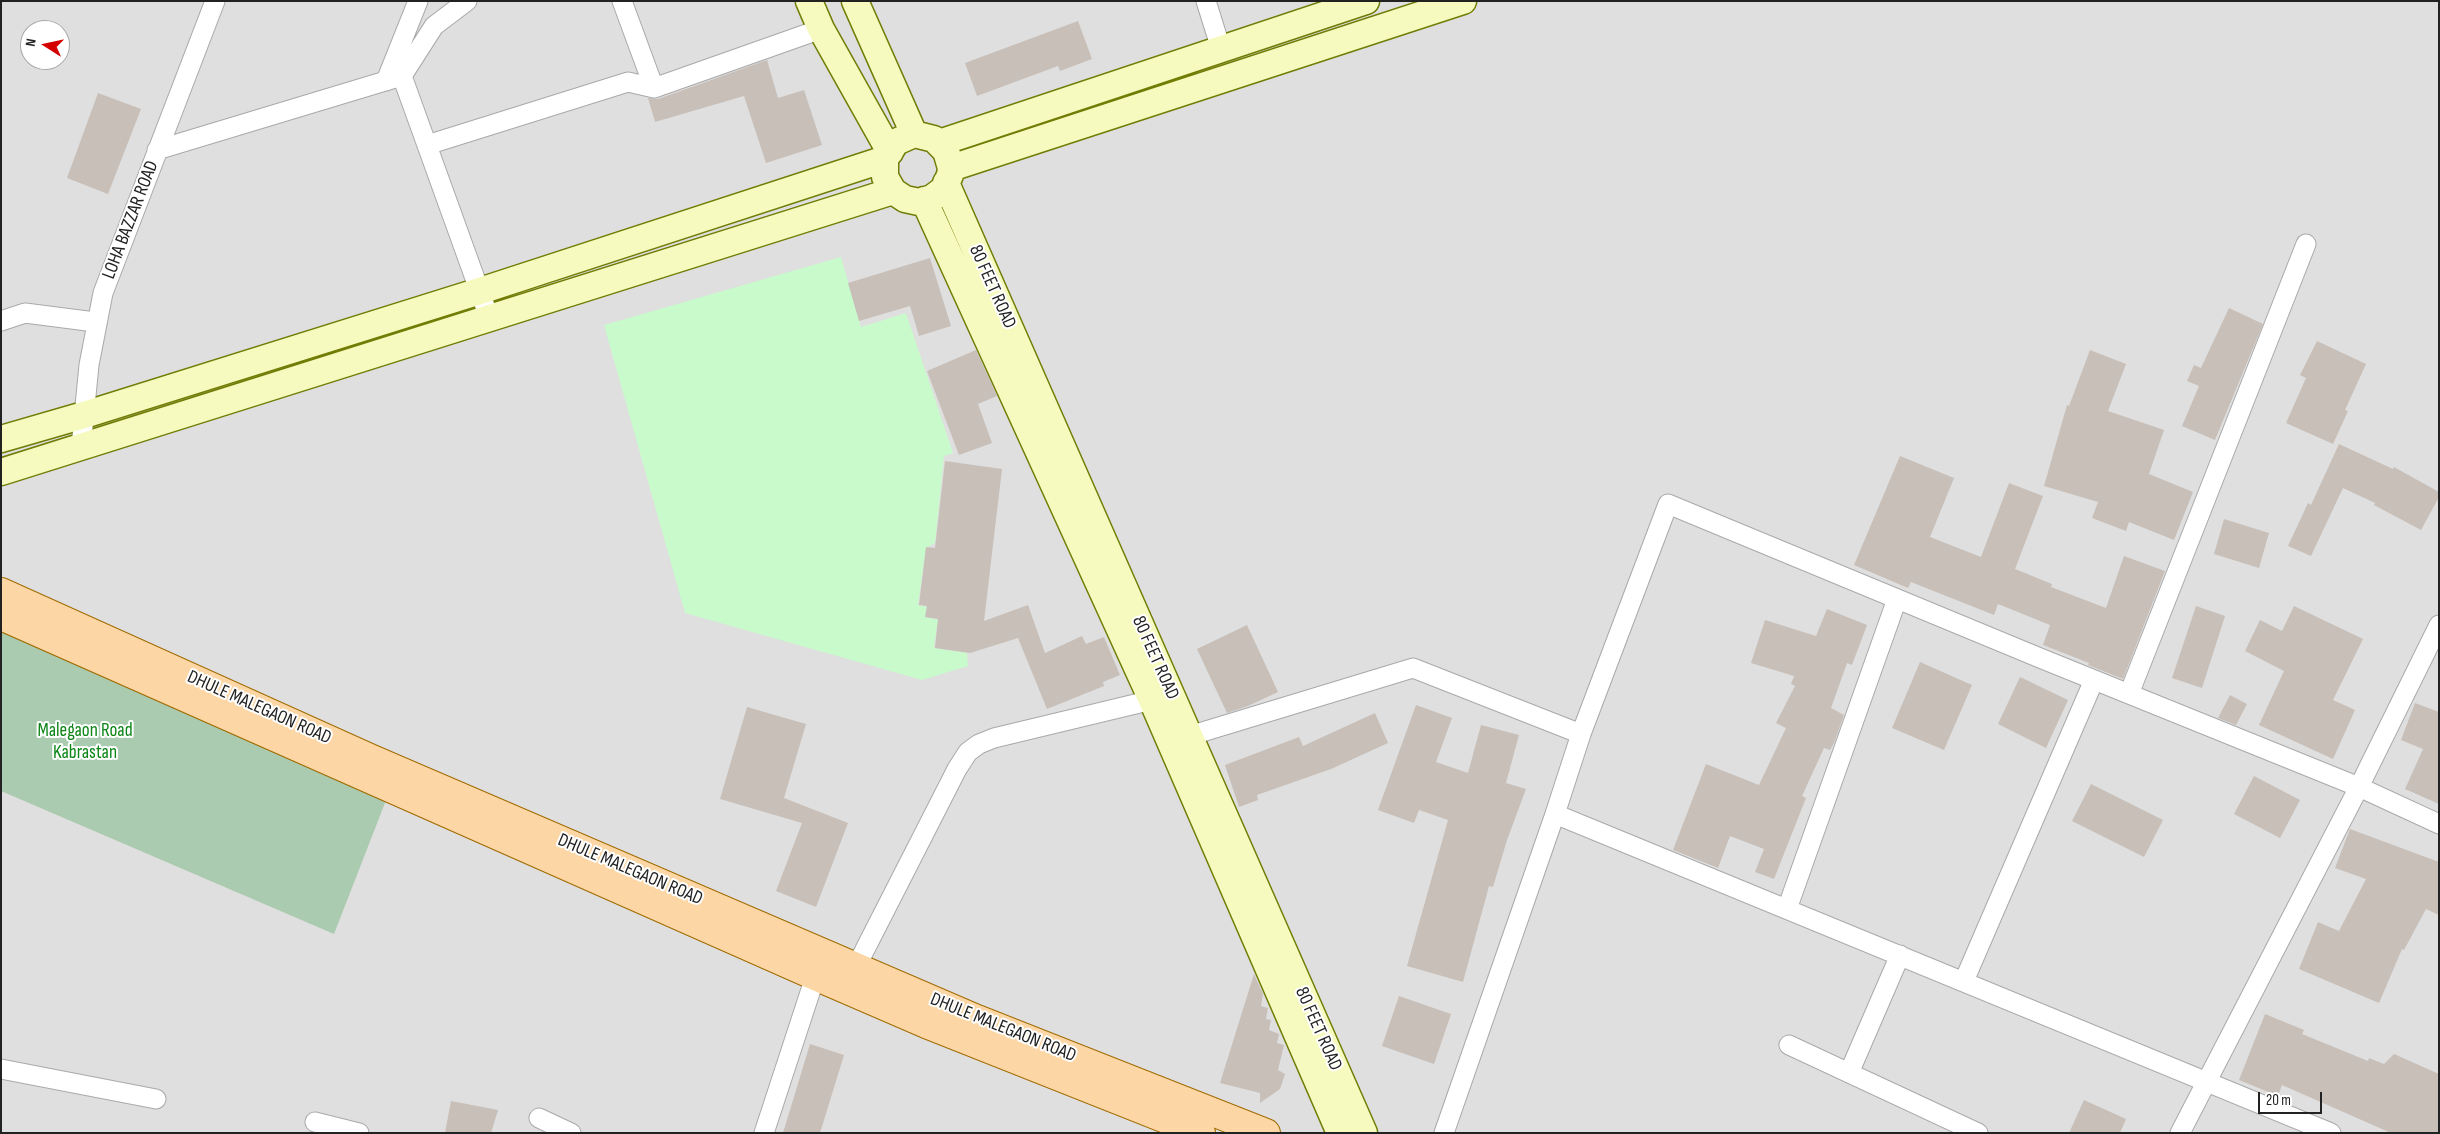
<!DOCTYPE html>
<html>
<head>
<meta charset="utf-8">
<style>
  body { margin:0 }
  #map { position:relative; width:2440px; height:1134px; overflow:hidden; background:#f2efe9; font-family:"Sofia Sans Condensed",sans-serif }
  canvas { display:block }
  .frame { position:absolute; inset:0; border:2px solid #222; pointer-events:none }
  .north { position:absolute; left:20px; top:20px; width:50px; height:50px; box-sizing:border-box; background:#fff; border:1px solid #a7a7a7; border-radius:50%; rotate:280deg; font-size:14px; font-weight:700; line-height:20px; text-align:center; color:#222 }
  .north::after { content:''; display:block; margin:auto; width:18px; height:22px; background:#d40000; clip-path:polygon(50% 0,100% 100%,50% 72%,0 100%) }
  .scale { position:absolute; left:2258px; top:1092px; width:64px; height:22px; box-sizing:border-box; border:2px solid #222; border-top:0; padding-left:6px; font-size:15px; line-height:18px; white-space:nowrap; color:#222; -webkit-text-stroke:4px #fff; paint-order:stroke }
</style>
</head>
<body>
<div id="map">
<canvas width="2440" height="1134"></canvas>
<div class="frame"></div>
<div class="north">N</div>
<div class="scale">20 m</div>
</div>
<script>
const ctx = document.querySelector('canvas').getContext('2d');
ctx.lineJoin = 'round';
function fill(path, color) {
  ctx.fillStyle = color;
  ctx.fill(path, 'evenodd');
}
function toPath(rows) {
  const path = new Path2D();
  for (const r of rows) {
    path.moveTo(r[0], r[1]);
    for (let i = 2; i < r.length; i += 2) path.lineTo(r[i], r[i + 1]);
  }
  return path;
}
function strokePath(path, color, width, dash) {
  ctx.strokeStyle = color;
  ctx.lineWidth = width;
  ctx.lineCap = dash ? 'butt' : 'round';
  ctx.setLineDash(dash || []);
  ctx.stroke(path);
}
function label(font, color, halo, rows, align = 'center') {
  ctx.font = font + ' "Sofia Sans Condensed",sans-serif';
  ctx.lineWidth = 4;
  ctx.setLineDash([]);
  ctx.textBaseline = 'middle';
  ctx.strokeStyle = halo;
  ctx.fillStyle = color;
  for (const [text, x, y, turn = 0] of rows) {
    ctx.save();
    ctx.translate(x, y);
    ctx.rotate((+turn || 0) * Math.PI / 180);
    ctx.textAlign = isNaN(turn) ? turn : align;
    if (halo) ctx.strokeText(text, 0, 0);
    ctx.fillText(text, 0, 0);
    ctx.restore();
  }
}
const residential = toPath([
  [1,1,2439,1,2439,1133,1,1133],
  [30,30,60,30,60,60,30,60]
]);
const cemetery = toPath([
  [1,620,390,790,334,934,1,791]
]);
const park = toPath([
  [841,257,861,327,906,313,953,453,944,456,935,543,926,548,918,605,927,607,925,617,949,622,937,625,934,648,967,653,968,666,922,680,685,613,604,325]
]);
const building = toPath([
  [1078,21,1092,59,1060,71,1058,66,977,96,965,63],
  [767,60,778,98,804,90,822,145,766,163,744,96,655,122,648,98,658,99],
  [98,93,141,109,108,194,67,178],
  [930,258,951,326,919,336,910,306,859,321,848,283],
  [2229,308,2263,324,2215,440,2182,426,2199,386,2187,381,2194,365,2201,368],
  [2317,341,2366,364,2345,410,2348,411,2333,444,2286,423,2306,378,2300,375],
  [976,350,997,396,978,404,992,443,959,455,927,371],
  [2090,350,2126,364,2108,411,2164,430,2149,474,2193,492,2174,540,2129,522,2126,531,2092,518,2098,502,2044,486,2067,405,2069,406],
  [2339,444,2393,469,2394,467,2439,492,2439,497,2421,530,2374,505,2375,503,2343,488,2311,556,2288,546,2308,503,2311,505],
  [1900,456,1954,478,1930,537,1981,557,2009,483,2043,496,2015,569,2052,584,2051,587,2106,608,2124,556,2165,571,2123,679,2088,665,2089,663,2043,645,2050,625,1998,604,1994,615,1911,582,1908,588,1854,565],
  [945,461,1002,469,984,621,1028,605,1045,653,1082,636,1086,644,1104,637,1120,675,1103,682,1104,686,1047,709,1018,638,970,653,935,648,938,619,925,617,927,606,919,605,926,547,935,548],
  [2224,519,2269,533,2259,568,2214,554],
  [2196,606,2225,616,2202,688,2172,678],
  [2294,606,2363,639,2333,700,2355,710,2333,759,2259,725,2284,671,2245,651,2260,620,2282,631],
  [1827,609,1867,625,1852,665,1847,663,1831,708,1844,715,1834,743,1830,750,1824,748,1802,796,1806,798,1774,879,1755,872,1764,849,1730,836,1718,868,1673,850,1706,764,1759,785,1786,728,1776,723,1795,686,1791,684,1794,676,1751,663,1765,620,1816,636],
  [1247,625,1278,692,1248,706,1227,713,1197,649],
  [1920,662,1972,685,1944,750,1892,728],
  [2020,677,2068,700,2046,748,1998,724],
  [2230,695,2247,704,2236,725,2218,718],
  [2415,703,2439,712,2439,804,2405,789,2423,749,2401,740],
  [1416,705,1452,718,1436,762,1468,773,1481,725,1519,735,1506,783,1526,789,1507,840,1493,887,1489,886,1463,982,1407,966,1448,820,1419,810,1414,823,1378,810],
  [747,707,806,724,784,798,848,823,816,907,776,891,802,823,720,799],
  [1375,713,1388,743,1331,769,1257,795,1258,800,1239,807,1225,765,1299,737,1303,746],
  [2254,776,2300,800,2280,838,2234,814],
  [2091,784,2163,820,2144,857,2072,821],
  [2350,829,2439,862,2439,915,2426,909,2404,950,2402,949,2379,1003,2299,969,2318,922,2339,931,2366,879,2335,868],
  [1254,974,1263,994,1261,1006,1268,1008,1266,1019,1271,1020,1269,1030,1279,1034,1277,1043,1284,1045,1278,1070,1285,1074,1280,1089,1260,1103,1260,1093,1220,1083],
  [1399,996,1451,1014,1434,1064,1382,1046],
  [2265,1014,2304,1030,2302,1034,2368,1061,2369,1058,2384,1064,2394,1054,2439,1074,2439,1133,2391,1133,2282,1085,2278,1096,2239,1080],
  [810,1044,844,1055,820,1133,783,1133],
  [2084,1100,2126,1119,2120,1133,2069,1133],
  [451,1101,498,1110,491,1133,445,1133]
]);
const street = toPath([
  [622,1,654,88,821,29],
  [1206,1,1221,49],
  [402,76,434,26,467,1],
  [386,81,418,1],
  [427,145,628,82,654,88],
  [157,150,402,76,490,320],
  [1,321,25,313,95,322],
  [81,447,89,365,103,293,215,1],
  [2129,694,2306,244],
  [1581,734,1668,504,2040,658,2359,787,2439,824],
  [1189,736,1413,668,1581,734,1555,814,2331,1133],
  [1787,909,1897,599],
  [856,967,957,769,968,752,979,744,994,738,1152,700],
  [1964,981,2094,680],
  [1789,1045,1978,1133],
  [1,1069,156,1099],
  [1849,1073,1900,955],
  [539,1118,571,1133],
  [315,1122,359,1133],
  [764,1133,819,965],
  [1444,1133,1555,814],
  [2180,1133,2359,787,2439,625]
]);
const secondary = toPath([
  [809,1,821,29,890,152],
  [855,1,914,134],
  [939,143,1366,1],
  [951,168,1463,1],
  [946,183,1364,1133],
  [924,200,1152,700,1340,1133],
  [1,439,84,415,480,291,885,159,896,142,914,134,934,139,946,151,951,168,950,175,944,189,932,198,919,202,905,199,893,191,885,177,885,159],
  [1,472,893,191]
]);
const primary = toPath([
  [1,592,372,759,977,1019,1266,1133],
  [1,616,815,976,926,1024,1201,1133]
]);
const streetNames = [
  ["LOHA BAZZAR ROAD",131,220,-69],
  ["80 FEET ROAD",992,287,66],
  ["80 FEET ROAD",1155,658,66],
  ["DHULE MALEGAON ROAD",259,708,24],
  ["DHULE MALEGAON ROAD",630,870,23],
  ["DHULE MALEGAON ROAD",1003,1028,22],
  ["80 FEET ROAD",1318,1029,66]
];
const parkNames = [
  ["Malegaon Road",85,731],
  ["Kabrastan",85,753]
];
fill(residential, '#e0dfdf');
fill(cemetery, '#aacbaf');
fill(park, '#c8facc');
fill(building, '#c7bfb8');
strokePath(street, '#a9a9a9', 21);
strokePath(secondary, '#707d05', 29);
strokePath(primary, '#a06b00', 30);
strokePath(street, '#fff', 19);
strokePath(secondary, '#f7fabf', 26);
strokePath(primary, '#fcd6a4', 28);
label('19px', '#222', '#fff', streetNames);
label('19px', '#0c8416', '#fff', parkNames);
</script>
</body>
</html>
